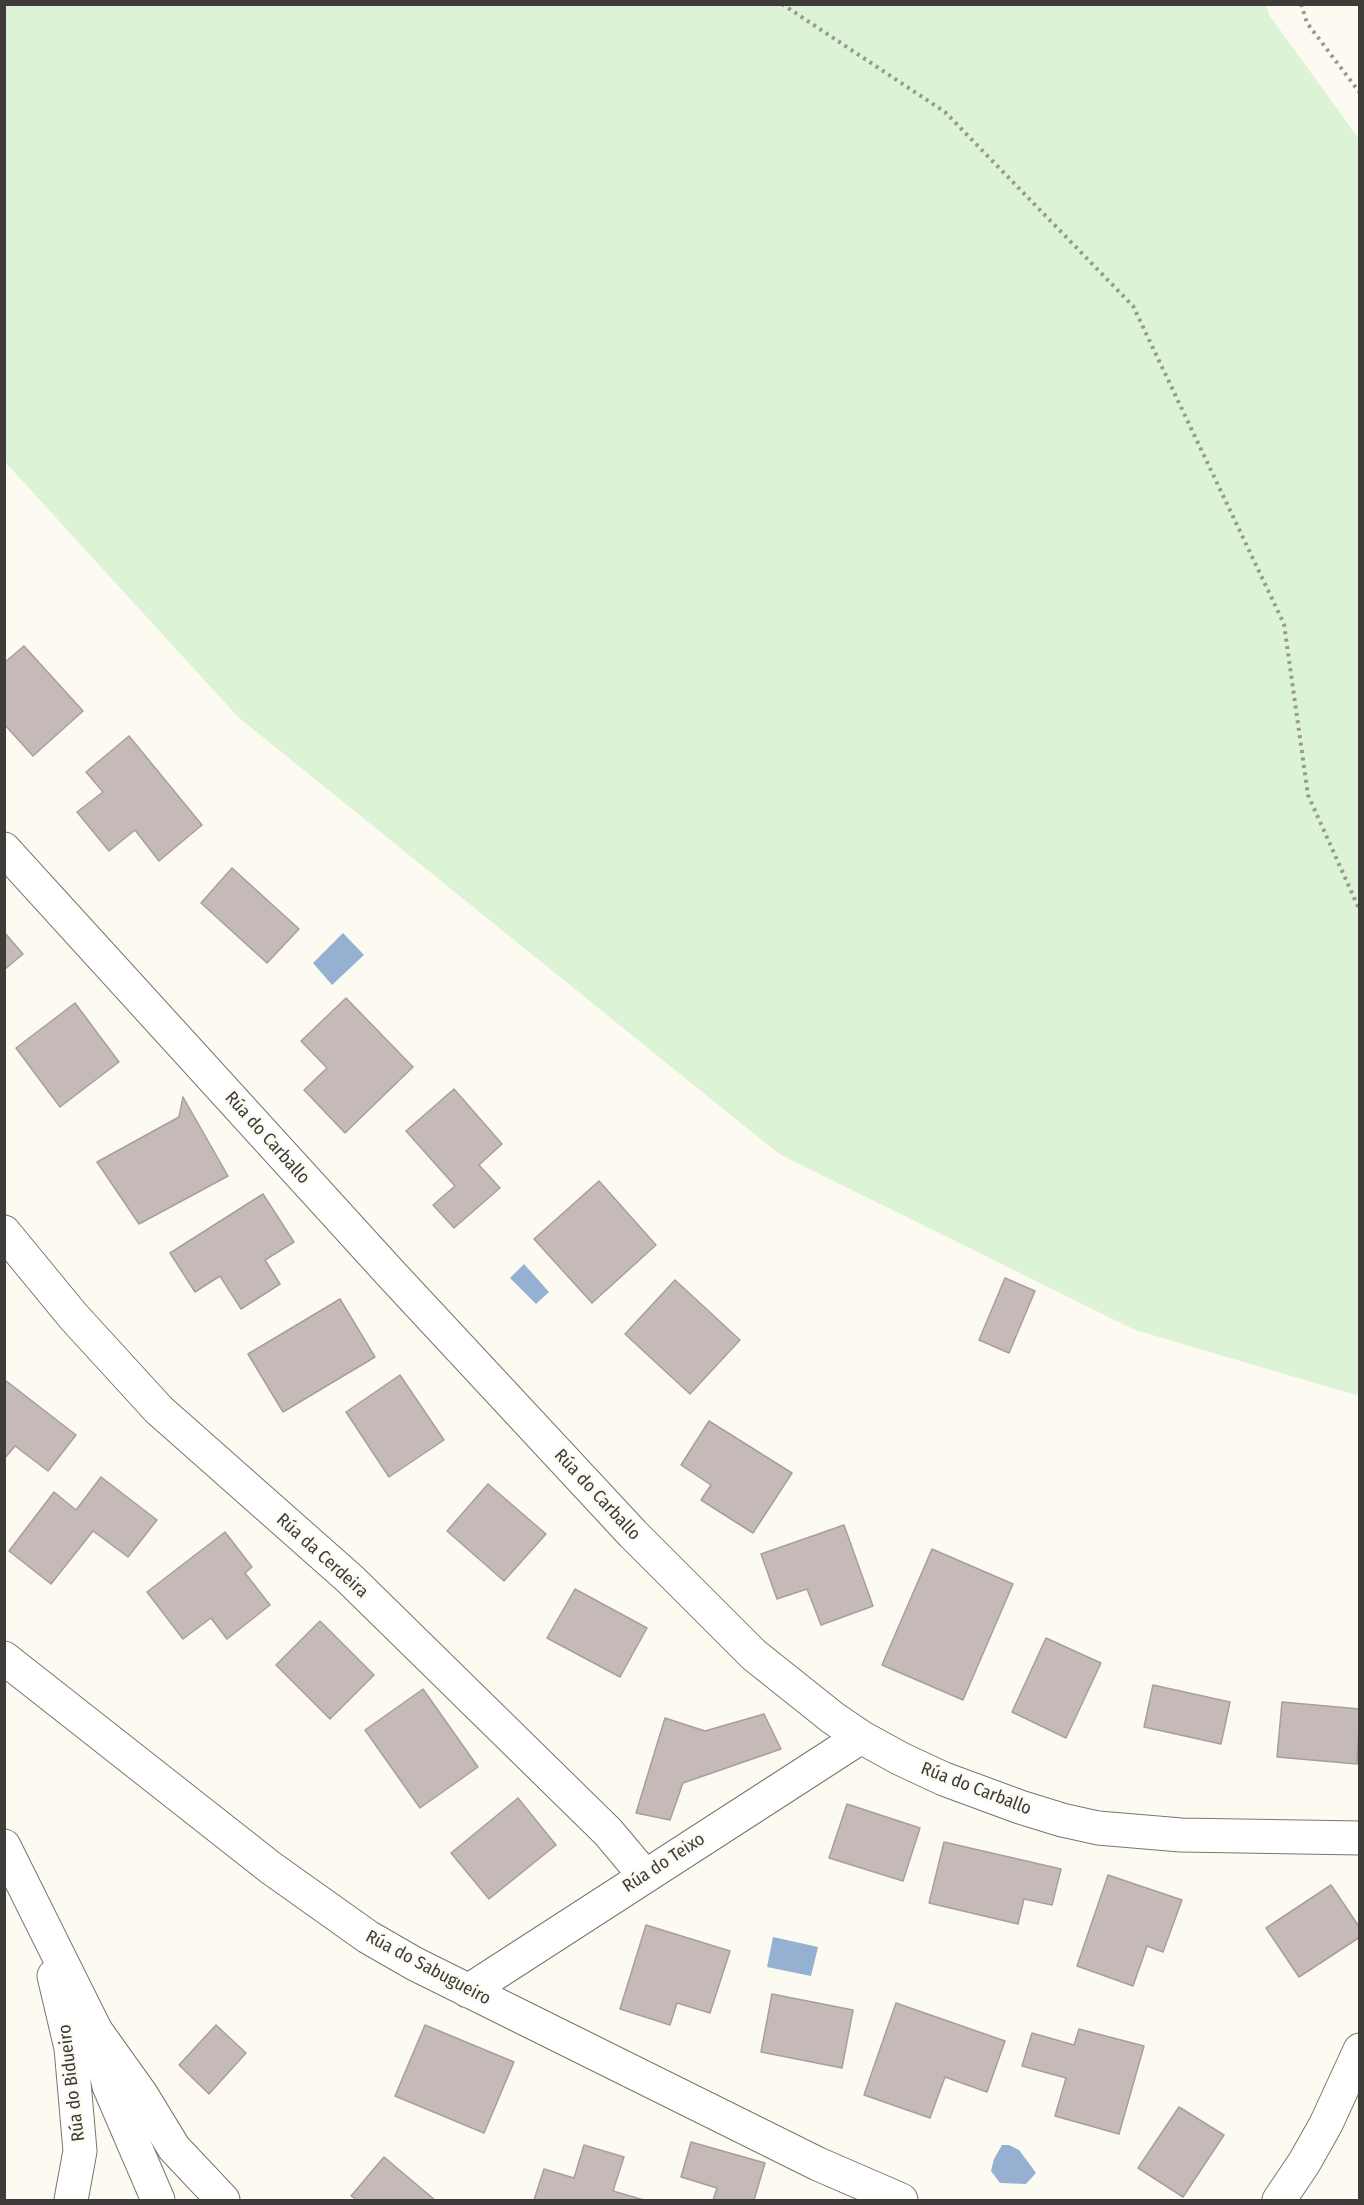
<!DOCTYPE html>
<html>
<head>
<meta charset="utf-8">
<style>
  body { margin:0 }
  #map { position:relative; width:1364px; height:2205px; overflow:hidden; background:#fdfbf1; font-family:"Fira Sans Condensed",sans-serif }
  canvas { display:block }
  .frame { position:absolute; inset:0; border:6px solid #3d3c38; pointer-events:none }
</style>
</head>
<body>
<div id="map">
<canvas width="1364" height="2205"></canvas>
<div class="frame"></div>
</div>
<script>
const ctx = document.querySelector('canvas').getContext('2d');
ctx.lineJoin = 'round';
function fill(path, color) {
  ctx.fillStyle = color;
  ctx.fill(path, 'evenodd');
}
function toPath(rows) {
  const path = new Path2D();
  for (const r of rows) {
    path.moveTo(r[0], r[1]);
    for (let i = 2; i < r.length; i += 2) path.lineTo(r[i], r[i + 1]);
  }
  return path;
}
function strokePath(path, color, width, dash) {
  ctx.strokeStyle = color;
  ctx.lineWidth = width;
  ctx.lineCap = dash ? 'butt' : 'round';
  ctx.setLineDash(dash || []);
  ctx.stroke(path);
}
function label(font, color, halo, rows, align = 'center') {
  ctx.font = font + ' "Fira Sans Condensed",sans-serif';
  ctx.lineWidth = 5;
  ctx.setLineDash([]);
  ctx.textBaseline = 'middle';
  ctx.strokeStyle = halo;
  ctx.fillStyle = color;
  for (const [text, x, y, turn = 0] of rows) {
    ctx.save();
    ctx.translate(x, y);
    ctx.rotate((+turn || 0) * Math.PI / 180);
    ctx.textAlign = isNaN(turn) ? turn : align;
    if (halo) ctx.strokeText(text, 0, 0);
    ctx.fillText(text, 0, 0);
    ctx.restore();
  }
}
const green = toPath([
  [5,4,1266,5,1270,16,1359,139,1359,1396,1135,1330,779,1154,238,717,5,462]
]);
const water = toPath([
  [343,933,364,955,332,985,313,963],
  [524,1264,549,1292,536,1304,510,1278],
  [773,1937,818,1947,811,1976,767,1967],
  [1002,2145,1009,2145,1019,2150,1031,2166,1036,2173,1026,2184,1000,2183,991,2171,994,2159]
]);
const building = toPath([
  [24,646,83,711,33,756,4,724,4,663,24,646],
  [129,736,202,825,159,861,135,830,109,851,77,812,103,792,86,772,129,736],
  [232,868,299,929,267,963,201,903,232,868],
  [4,932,23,954,4,970,4,932],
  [346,998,413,1067,345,1133,304,1090,327,1068,301,1041,346,998],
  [75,1003,119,1062,60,1107,16,1048,75,1003],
  [454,1089,502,1144,479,1165,500,1188,454,1228,433,1205,455,1186,406,1131,454,1089],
  [183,1097,228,1176,139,1224,97,1162,179,1117,183,1097],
  [599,1181,656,1245,592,1303,534,1239,599,1181],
  [263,1194,294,1242,265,1260,280,1284,241,1309,220,1276,195,1292,170,1253,263,1194],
  [1005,1278,1035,1291,1009,1353,979,1340,1005,1278],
  [675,1280,740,1340,690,1394,625,1334,675,1280],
  [340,1299,375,1357,283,1412,248,1354,340,1299],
  [400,1375,444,1440,389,1477,346,1412,400,1375],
  [5,1380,76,1435,48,1471,15,1446,4,1459,5,1380],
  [709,1421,792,1473,753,1533,701,1500,711,1485,681,1465,709,1421],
  [101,1477,157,1520,128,1557,93,1531,51,1584,9,1551,54,1492,76,1510,101,1477],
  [488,1484,546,1534,504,1581,447,1531,488,1484],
  [844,1525,873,1606,821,1625,807,1589,777,1599,761,1554,844,1525],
  [225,1532,252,1567,245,1573,270,1605,227,1639,211,1618,183,1639,147,1592,225,1532],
  [932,1549,1013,1584,963,1700,882,1665,932,1549],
  [575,1589,647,1628,620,1677,547,1638,575,1589],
  [320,1621,374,1675,330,1719,276,1665,320,1621],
  [1046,1638,1101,1663,1066,1738,1012,1712,1046,1638],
  [1153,1685,1230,1702,1221,1744,1144,1727,1153,1685],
  [423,1689,478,1767,420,1808,365,1730,423,1689],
  [1282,1702,1360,1709,1357,1764,1277,1757,1282,1702],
  [764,1714,781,1749,683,1783,670,1820,636,1813,665,1718,705,1731,764,1714],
  [518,1798,556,1845,489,1899,451,1853,518,1798],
  [847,1804,920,1828,903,1881,829,1858,847,1804],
  [944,1842,1061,1869,1052,1905,1024,1899,1018,1924,929,1903,944,1842],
  [1108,1875,1182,1900,1163,1952,1147,1946,1133,1986,1077,1966,1108,1875],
  [1331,1885,1360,1928,1360,1937,1299,1977,1266,1928,1331,1885],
  [646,1925,730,1951,710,2013,677,2003,670,2025,620,2009,646,1925],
  [772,1994,853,2010,842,2068,761,2052,772,1994],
  [896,2003,1005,2041,987,2092,945,2077,930,2118,864,2095,896,2003],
  [216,2025,246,2053,209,2094,179,2065,216,2025],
  [425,2025,514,2062,484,2133,395,2096,425,2025],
  [1079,2029,1144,2046,1119,2134,1055,2116,1066,2078,1022,2066,1032,2033,1074,2045,1079,2029],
  [1179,2107,1224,2135,1183,2197,1138,2168,1179,2107],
  [691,2142,765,2163,754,2200,713,2200,717,2188,681,2177,691,2142],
  [584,2145,624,2157,613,2191,644,2200,534,2200,544,2169,574,2178,584,2145],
  [384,2157,435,2200,357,2200,351,2196,384,2157]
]);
const path = toPath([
  [782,4,945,112,1133,306,1284,624,1308,795,1360,911],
  [1301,4,1307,23,1360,93]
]);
const minor = toPath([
  [4,849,393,1276,633,1534,754,1655,833,1718,861,1737,901,1759,944,1779,1020,1807,1062,1820,1098,1828,1181,1835,1360,1838],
  [4,1232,73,1316,159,1410,350,1579,608,1832,645,1876],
  [4,1658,271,1868,368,1937,415,1964,818,2164,901,2200],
  [468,1991,861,1737],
  [96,2031,141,2094,174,2148,223,2200],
  [1279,2200,1304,2163,1326,2124,1360,2050]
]);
const tertiary = toPath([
  [4,1846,96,2031,109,2086,158,2200],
  [54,1976,71,2048,80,2151,71,2200]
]);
const streetNames = [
  ["Rúa do Carballo",267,1138,48],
  ["Rúa do Carballo",597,1495,47],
  ["Rúa da Cerdeira",322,1556,42],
  ["Rúa do Carballo",976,1789,21],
  ["Rúa do Teixo",664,1863,-33],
  ["Rúa do Sabugueiro",428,1968,28],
  ["Rúa do Bidueiro",72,2083,-97]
];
fill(green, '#dcf4d5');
fill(water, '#96b0d1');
fill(building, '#c5bab8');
strokePath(building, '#a89e9c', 1.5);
strokePath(minor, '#78766d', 35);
strokePath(tertiary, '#78766d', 35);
strokePath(path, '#9a9891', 4, [3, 4.5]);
strokePath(minor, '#fff', 33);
strokePath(tertiary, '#fff', 33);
label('18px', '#3d3c38', '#fdfbf1', streetNames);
</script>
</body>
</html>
